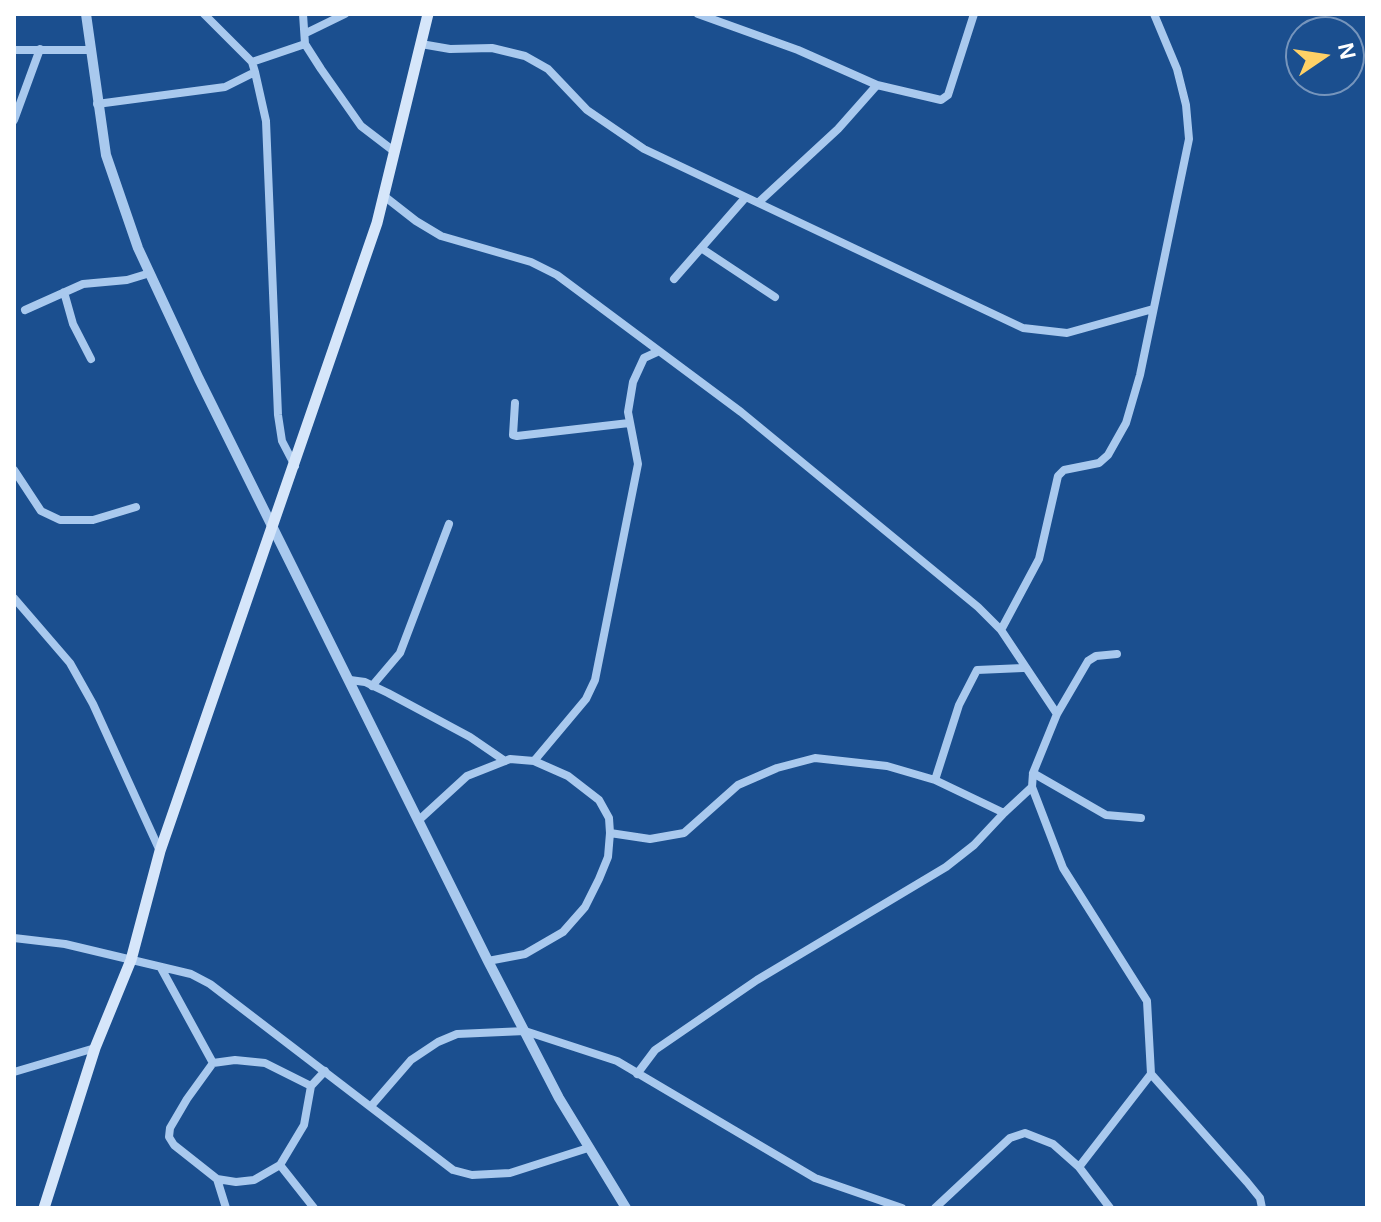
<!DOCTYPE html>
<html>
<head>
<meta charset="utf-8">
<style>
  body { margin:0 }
  #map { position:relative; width:1381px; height:1222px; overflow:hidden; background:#1b4f8f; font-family:Helvetica,sans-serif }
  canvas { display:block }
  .frame { position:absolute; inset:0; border:16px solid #fff; pointer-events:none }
  .north { position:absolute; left:1285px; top:16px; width:80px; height:80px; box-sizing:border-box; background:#1b4f8f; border:2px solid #7695bc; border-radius:50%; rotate:77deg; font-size:22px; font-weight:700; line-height:32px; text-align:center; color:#fff }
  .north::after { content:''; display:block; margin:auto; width:28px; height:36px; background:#ffd166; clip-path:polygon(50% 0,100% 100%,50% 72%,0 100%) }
</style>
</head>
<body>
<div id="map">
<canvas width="1381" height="1222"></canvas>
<div class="frame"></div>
<div class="north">N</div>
</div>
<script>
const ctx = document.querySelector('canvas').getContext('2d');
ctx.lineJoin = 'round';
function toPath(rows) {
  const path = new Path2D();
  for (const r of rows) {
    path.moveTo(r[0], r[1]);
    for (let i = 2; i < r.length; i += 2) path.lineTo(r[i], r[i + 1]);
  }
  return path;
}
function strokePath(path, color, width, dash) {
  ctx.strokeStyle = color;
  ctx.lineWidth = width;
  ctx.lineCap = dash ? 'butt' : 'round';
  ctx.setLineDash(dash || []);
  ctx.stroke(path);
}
const minor = toPath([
  [204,14,252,62,305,44],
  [303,14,305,44,321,69,361,126,395,152],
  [698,14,798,50,877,85,941,100,948,95,974,14],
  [306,33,345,14],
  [421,44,450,49,492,48,525,56,548,69,587,110,644,149,1023,328,1067,333,1153,309],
  [14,50,89,50],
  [255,72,266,121,278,415,282,441,295,466],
  [97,104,225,87,255,72,252,62],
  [14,120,40,49],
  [384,196,416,221,441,236,531,262,557,275,741,412,978,607,1001,630,1057,714],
  [759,202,838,129,877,85],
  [701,248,775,297],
  [674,279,745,198],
  [64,292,73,324,91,359],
  [25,310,83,284,127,280,150,273],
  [515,403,513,435,517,436,629,423],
  [14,470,41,511,60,520,93,520,136,507],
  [14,598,70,663,93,704,160,851],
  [1001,630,1039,559,1058,476,1064,470,1099,463,1108,455,1126,423,1140,375,1189,139,1186,105,1177,69,1154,14],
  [1023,668,977,670,959,705,935,780,1004,813,1032,787],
  [350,680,365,682,388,693,470,737,505,761],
  [372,686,400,653,449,524],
  [534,761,586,699,595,680,638,464,628,412,633,382,644,358,657,352],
  [1033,773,1106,815,1141,818],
  [419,820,467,776,510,759,534,761,568,776,599,800,609,818,610,833],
  [14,938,65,944,191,974,210,984,453,1170,472,1175,510,1173,588,1148],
  [488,961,525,954,563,932,585,907,599,879,608,857,610,833,650,839,684,833,738,785,777,768,815,758,887,766,935,780],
  [161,968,213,1063,187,1099,170,1128,169,1137,174,1145,217,1179,226,1208],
  [213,1063,235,1060,265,1063,311,1086],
  [14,1072,95,1048],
  [637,1074,655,1050,757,980,946,867,974,845,1004,813],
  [1151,1074,1247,1182,1260,1198,1262,1208],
  [372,1105,411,1060,438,1042,457,1034,525,1031,617,1061,815,1178,902,1208],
  [280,1165,314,1208],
  [1079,1167,1151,1074,1147,1001,1063,868,1032,787,1033,773,1057,714,1088,661,1096,656,1117,654],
  [217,1179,236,1182,254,1180,280,1165,304,1125,311,1086,325,1071],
  [935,1208,1010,1138,1025,1133,1053,1144,1079,1167,1110,1208]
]);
const tertiary = toPath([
  [86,14,106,155,138,248,199,379,488,961,559,1098,626,1208]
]);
const secondary = toPath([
  [44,1208,95,1048,131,960,160,851,377,223,428,14]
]);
strokePath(minor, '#a9c9ee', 8);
strokePath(tertiary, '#a9c9ee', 10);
strokePath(secondary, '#d6e6fa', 11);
</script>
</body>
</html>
